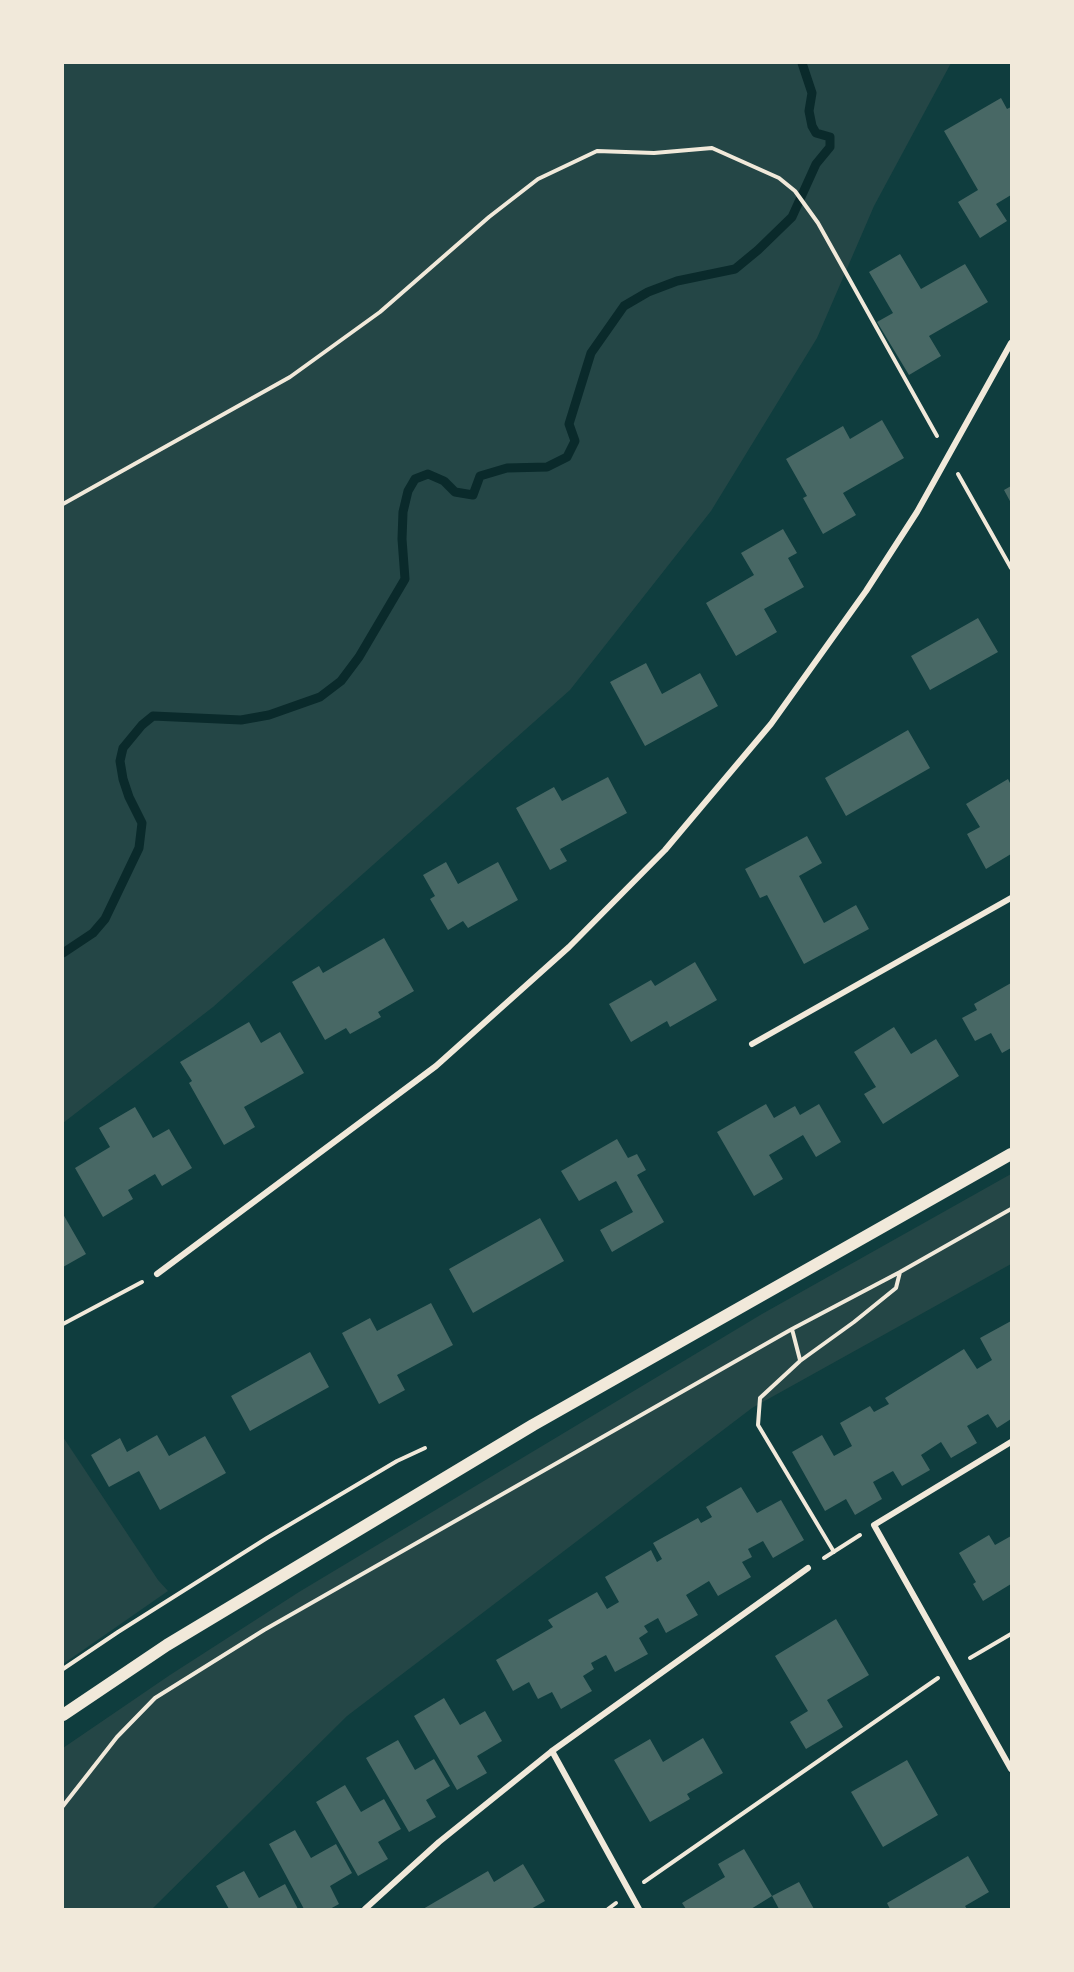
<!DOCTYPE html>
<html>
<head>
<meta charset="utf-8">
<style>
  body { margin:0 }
  #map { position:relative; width:1074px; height:1972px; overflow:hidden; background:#0f3d3e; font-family:"Public Sans",sans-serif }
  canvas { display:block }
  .frame { position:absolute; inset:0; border:64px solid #f1e9da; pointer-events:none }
</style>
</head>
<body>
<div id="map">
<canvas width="1074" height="1972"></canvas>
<div class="frame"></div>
</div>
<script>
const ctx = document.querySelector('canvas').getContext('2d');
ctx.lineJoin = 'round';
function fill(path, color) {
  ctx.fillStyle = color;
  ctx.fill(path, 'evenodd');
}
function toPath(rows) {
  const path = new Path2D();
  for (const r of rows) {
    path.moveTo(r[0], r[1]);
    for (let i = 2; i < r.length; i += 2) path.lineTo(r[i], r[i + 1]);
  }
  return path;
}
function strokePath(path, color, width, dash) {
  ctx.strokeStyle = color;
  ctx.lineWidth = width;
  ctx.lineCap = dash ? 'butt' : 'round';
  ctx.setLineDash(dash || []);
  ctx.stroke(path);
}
const green = toPath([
  [63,63,951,63,874,206,817,338,711,511,570,690,213,1007,63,1123],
  [1011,1174,1011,1264,752,1408,347,1716,152,1909,63,1909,63,1748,170,1675,299,1592,762,1314],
  [63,1437,158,1580,168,1591,63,1664]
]);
const stream = toPath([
  [63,953,93,933,105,919,139,848,142,823,129,797,123,779,120,761,123,748,142,725,153,716,241,720,269,715,320,697,341,681,359,657,405,579,402,539,403,512,408,491,415,479,428,474,444,481,455,492,473,495,480,476,507,468,547,467,567,457,575,441,569,424,591,353,624,306,648,292,677,281,735,269,758,250,792,217,816,164,830,147,830,137,816,133,812,126,809,111,812,93,802,63]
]);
const building = toPath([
  [1001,98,1007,109,1011,107,1011,195,996,204,1007,221,980,238,958,202,978,190,944,131],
  [900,254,921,289,965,264,988,302,929,336,941,356,909,375,877,322,893,313,869,272],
  [882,420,904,458,843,493,856,515,823,534,803,498,807,496,786,459,843,426,850,439],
  [1011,486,1011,503,1004,490],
  [783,529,797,553,788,558,804,587,764,609,777,632,736,656,706,603,754,575,741,553],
  [978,618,998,652,930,690,911,656],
  [646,663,662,694,700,673,718,706,645,746,610,682],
  [908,730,930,768,846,816,825,778],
  [608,777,627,813,560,849,567,861,550,870,516,808,554,787,562,801],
  [1008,779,1011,785,1011,854,986,869,967,834,980,827,966,804],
  [807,836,822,863,799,876,824,923,856,905,869,929,804,964,767,895,760,898,745,869],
  [446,862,458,884,498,862,518,900,468,928,463,921,448,930,430,899,435,896,423,875],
  [384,938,414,991,378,1012,381,1017,350,1034,346,1028,325,1040,292,982,319,966,323,973],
  [695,962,717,1000,670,1027,667,1021,631,1042,609,1004,651,980,655,986],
  [1011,983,1011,1048,1002,1053,991,1033,975,1041,962,1018,977,1010,974,1004],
  [249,1022,261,1043,280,1032,304,1073,244,1107,255,1127,224,1145,189,1083,192,1081,180,1062],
  [894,1027,911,1054,936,1039,959,1076,883,1124,864,1094,876,1087,854,1052],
  [766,1104,774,1118,795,1106,800,1115,819,1104,841,1142,816,1157,803,1135,769,1155,783,1179,754,1196,717,1132],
  [135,1107,153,1138,169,1129,192,1168,162,1186,155,1174,128,1190,133,1199,103,1217,75,1168,110,1147,99,1128],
  [617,1139,628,1158,637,1154,646,1170,637,1175,664,1222,612,1252,600,1230,633,1212,616,1181,579,1201,561,1171],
  [63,1214,86,1254,63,1267],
  [540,1218,564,1261,473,1313,449,1269],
  [431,1303,453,1345,397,1375,405,1390,379,1404,342,1333,370,1318,377,1331],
  [1011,1321,1011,1419,997,1428,988,1414,967,1426,977,1443,951,1458,941,1442,921,1455,930,1470,902,1486,893,1471,873,1482,882,1499,855,1515,846,1499,825,1511,792,1452,822,1435,834,1456,852,1446,840,1423,870,1406,874,1412,889,1404,885,1398,964,1349,977,1369,992,1360,980,1338],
  [310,1352,329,1387,250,1431,231,1396],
  [157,1435,169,1456,205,1436,226,1473,160,1510,139,1471,109,1487,91,1455,120,1438,127,1452],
  [741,1487,757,1513,781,1500,804,1540,773,1558,763,1541,748,1549,752,1557,742,1562,751,1577,718,1596,709,1581,686,1595,698,1615,666,1633,658,1618,644,1626,648,1632,639,1638,648,1654,615,1672,606,1655,591,1663,594,1669,583,1676,592,1691,561,1709,552,1692,538,1699,529,1682,513,1691,496,1660,553,1627,548,1620,597,1592,607,1609,619,1602,605,1577,651,1550,657,1562,662,1559,653,1543,698,1518,701,1523,712,1517,706,1507],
  [989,1535,995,1545,1011,1536,1011,1584,983,1601,973,1584,976,1582,959,1553],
  [836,1619,869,1675,827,1700,843,1727,806,1749,790,1722,808,1711,775,1656],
  [444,1698,460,1725,485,1711,502,1741,477,1756,487,1773,457,1790,414,1716],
  [703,1738,723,1773,687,1794,690,1799,650,1822,614,1760,650,1739,663,1762],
  [398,1740,415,1770,434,1759,450,1786,426,1800,436,1817,409,1832,366,1758],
  [907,1760,938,1815,883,1847,851,1792],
  [345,1785,361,1812,384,1799,401,1829,378,1842,388,1859,358,1876,316,1802],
  [295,1830,311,1858,336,1844,352,1873,330,1886,339,1904,330,1909,304,1909,269,1844],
  [744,1849,772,1896,751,1909,686,1909,682,1903,725,1877,718,1864],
  [968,1856,989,1892,965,1906,967,1909,890,1909,887,1903],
  [523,1864,545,1901,531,1909,423,1909,488,1871,494,1882],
  [244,1871,259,1898,285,1884,298,1909,229,1909,216,1886],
  [799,1882,814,1909,779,1909,772,1896]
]);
const path = toPath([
  [958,474,1011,568],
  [63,504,290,377,380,312,489,217,538,179,597,151,654,153,712,148,779,178,795,191,818,223,937,436],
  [63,1324,142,1282],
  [792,1329,800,1360],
  [834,1552,758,1425,760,1398,800,1361,854,1322,896,1288,900,1272],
  [824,1558,860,1535],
  [970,1658,1011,1634],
  [63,1669,118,1632,267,1538,397,1461,425,1448],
  [63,1806,117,1737,155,1698,264,1630,792,1329,900,1272,1011,1209],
  [644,1882,938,1678],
  [608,1909,616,1903]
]);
const minor = toPath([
  [752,1044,1011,898],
  [157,1274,436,1066,569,947,665,850,771,724,866,591,917,512,1011,343],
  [1011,1442,874,1525,1011,1769],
  [552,1751,639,1909],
  [365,1909,439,1842,552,1751,808,1568]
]);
const secondary = toPath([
  [63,1715,167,1645,533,1425,1011,1154]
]);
fill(green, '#244646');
strokePath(stream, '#0a2a2b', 9);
fill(building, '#486865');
strokePath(path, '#f1e9da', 4);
strokePath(minor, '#f1e9da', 6);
strokePath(secondary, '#f1e9da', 12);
</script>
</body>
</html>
